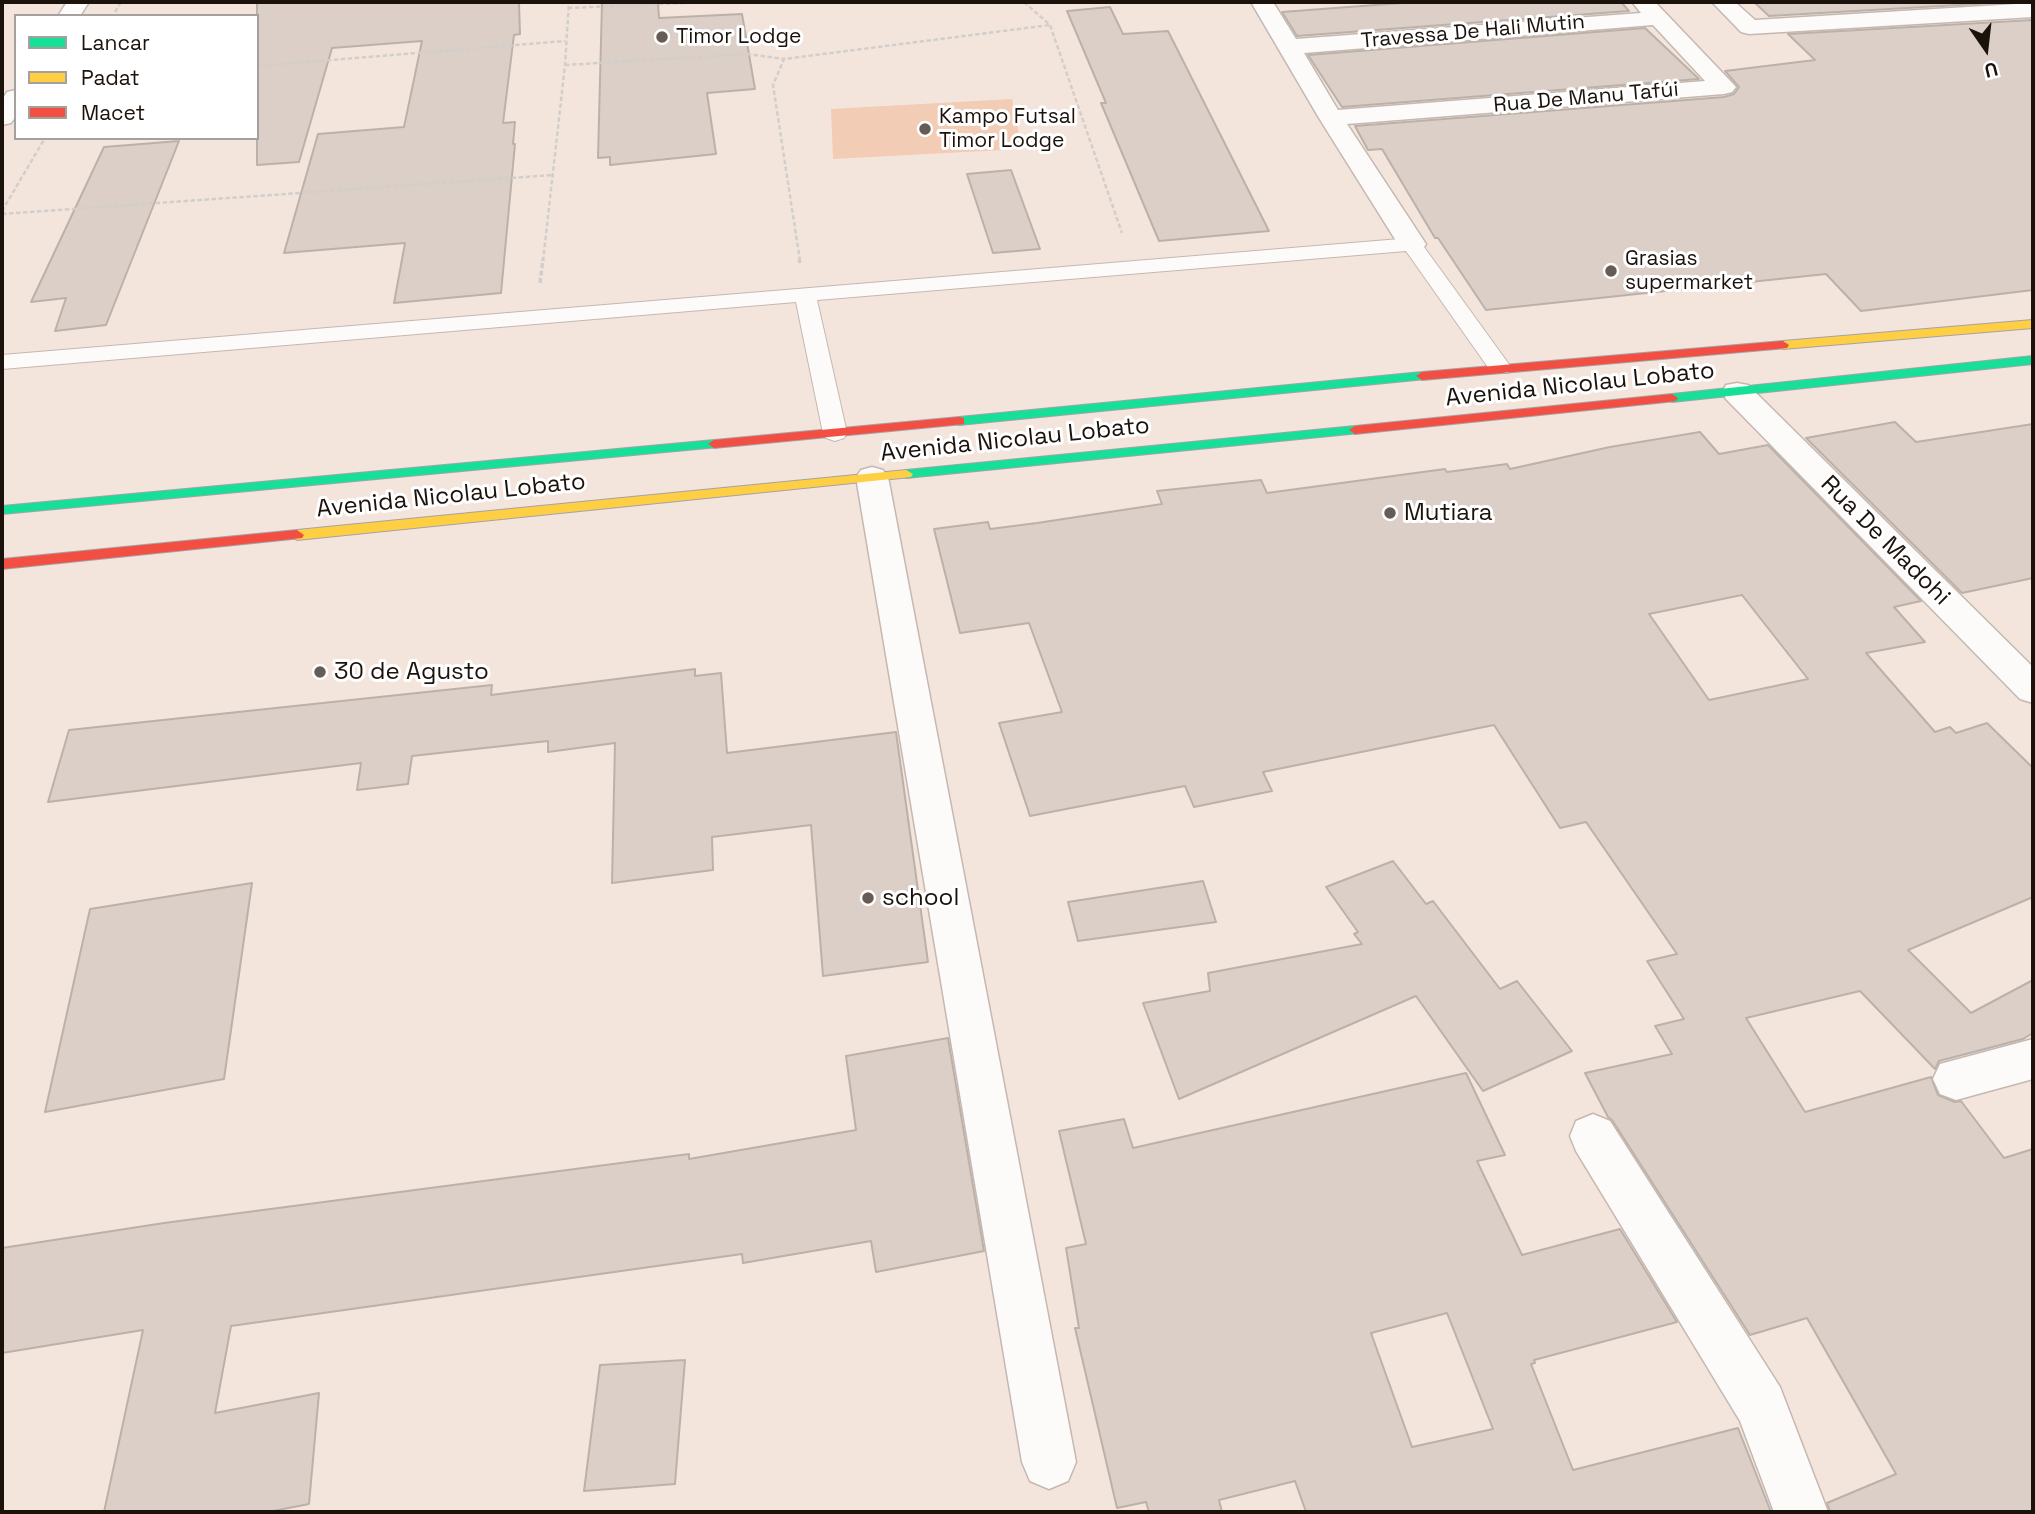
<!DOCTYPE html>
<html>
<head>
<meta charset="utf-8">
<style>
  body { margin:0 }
  #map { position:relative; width:2035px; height:1514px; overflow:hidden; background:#f4e5dc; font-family:"Space Grotesk",sans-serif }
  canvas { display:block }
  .frame { position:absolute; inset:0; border:4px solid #1b120c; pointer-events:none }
  .legend { position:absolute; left:14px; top:14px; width:245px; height:126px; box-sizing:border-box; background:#fff; border:2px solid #a4a09e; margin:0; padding:9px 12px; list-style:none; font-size:21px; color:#1b120c }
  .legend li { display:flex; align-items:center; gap:14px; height:35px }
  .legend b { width:35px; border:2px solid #a4a09e }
  .north { position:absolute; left:1951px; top:14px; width:70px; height:70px; -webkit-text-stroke:5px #fff; paint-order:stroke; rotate:166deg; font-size:19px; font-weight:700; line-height:28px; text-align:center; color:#1b120c }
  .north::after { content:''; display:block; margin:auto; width:24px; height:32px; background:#1b120c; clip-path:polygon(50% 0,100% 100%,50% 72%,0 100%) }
</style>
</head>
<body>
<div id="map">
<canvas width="2035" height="1514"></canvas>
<div class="frame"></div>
<ul class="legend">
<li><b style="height:9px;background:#16e098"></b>Lancar</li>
<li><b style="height:9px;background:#ffcf43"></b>Padat</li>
<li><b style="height:9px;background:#f24e42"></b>Macet</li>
</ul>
<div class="north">U</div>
</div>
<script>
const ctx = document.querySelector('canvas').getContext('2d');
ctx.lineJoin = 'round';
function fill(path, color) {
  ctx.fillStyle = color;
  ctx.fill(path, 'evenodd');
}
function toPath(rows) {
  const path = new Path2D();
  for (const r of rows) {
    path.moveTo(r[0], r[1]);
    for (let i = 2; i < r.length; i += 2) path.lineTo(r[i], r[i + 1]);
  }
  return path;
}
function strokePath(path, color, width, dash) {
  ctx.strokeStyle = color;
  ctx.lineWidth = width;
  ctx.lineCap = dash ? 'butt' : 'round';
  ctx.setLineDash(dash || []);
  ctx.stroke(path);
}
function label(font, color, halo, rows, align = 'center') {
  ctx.font = font + ' "Space Grotesk",sans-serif';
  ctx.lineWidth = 6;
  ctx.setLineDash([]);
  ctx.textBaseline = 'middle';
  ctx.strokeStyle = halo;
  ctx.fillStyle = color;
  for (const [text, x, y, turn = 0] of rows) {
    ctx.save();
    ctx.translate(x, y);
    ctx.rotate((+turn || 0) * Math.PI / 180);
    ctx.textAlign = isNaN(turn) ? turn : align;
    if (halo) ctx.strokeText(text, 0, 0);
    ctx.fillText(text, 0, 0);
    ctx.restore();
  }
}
const green = toPath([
  [1012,99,1022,149,833,159,831,109]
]);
const building = toPath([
  [257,2,519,2,520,34,514,35,503,123,515,122,513,144,515,144,501,293,394,303,405,243,284,253,318,134,404,127,422,41,332,48,299,162,257,165,257,2],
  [602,2,658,2,659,18,742,14,755,89,707,93,716,154,610,165,610,157,598,158,602,2],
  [1415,2,1621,2,1629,11,1297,36,1282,12,1415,2],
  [1754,2,2010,2,1769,16,1754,2],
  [1110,7,1123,34,1168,31,1269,231,1159,241,1101,103,1106,103,1067,11,1110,7],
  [2033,20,2033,290,1861,311,1826,274,1486,310,1438,238,1435,238,1382,149,1368,150,1355,126,1724,97,1734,94,1739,87,1725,71,1815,60,1788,34,2033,20],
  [1645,28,1699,79,1342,107,1308,55,1645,28],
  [179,141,106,325,55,331,66,298,31,302,104,147,179,141],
  [1011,170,1040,249,993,253,967,174,1011,170],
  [1895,422,1916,442,2033,424,2033,578,1962,593,1806,438,1895,422],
  [1700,432,1719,454,1768,445,1921,601,1894,607,1925,642,1866,653,1935,732,1950,727,1956,733,1987,723,2033,768,2033,897,1908,950,1971,1013,2033,980,2033,1033,2023,1039,1939,1061,1935,1069,1860,991,1746,1018,1805,1112,1931,1077,1938,1095,1955,1102,1961,1101,2004,1158,2033,1149,2033,1512,1830,1512,1827,1503,1896,1474,1807,1318,1750,1335,1612,1120,1608,1117,1585,1073,1672,1054,1655,1026,1684,1019,1647,961,1677,954,1586,822,1560,828,1494,725,1263,772,1272,791,1194,807,1185,786,1030,816,999,723,1062,712,1029,623,960,633,934,529,988,522,990,529,1037,523,1162,504,1157,491,1261,480,1267,493,1445,469,1447,472,1507,464,1510,469,1610,447,1700,432],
  [1742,595,1808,679,1709,700,1649,614,1742,595],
  [695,669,695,676,721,673,727,753,896,732,928,962,823,976,811,825,712,837,713,870,612,883,615,743,548,752,548,741,412,756,408,784,357,790,361,763,48,802,69,730,492,685,491,695,695,669],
  [1393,861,1426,904,1433,901,1500,989,1517,981,1572,1051,1483,1091,1416,996,1179,1099,1143,1003,1210,991,1208,973,1362,944,1354,934,1358,932,1326,887,1393,861],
  [1203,881,1216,922,1078,941,1068,902,1203,881],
  [252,883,224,1079,45,1112,90,909,252,883],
  [948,1038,984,1251,876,1272,871,1241,743,1263,742,1254,231,1326,215,1413,319,1393,309,1504,268,1512,104,1512,143,1330,2,1353,2,1248,164,1223,689,1154,689,1159,856,1130,846,1056,948,1038],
  [1466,1073,1505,1155,1477,1161,1522,1255,1620,1229,1677,1322,1534,1360,1535,1363,1531,1364,1573,1470,1738,1428,1771,1512,1306,1512,1295,1481,1219,1500,1222,1512,1149,1512,1146,1502,1117,1508,1075,1328,1079,1328,1066,1248,1086,1244,1059,1131,1124,1119,1133,1148,1466,1073],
  [1447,1313,1493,1429,1412,1447,1371,1333,1447,1313],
  [685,1360,675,1484,584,1491,600,1365,685,1360]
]);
const pathFar1 = toPath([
  [1024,2,1050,25,1122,233],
  [568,8,706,2],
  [115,12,121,2],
  [565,65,748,54,784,59],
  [257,66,565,41],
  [2,211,45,138],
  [2,214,553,175],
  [543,261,565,65,569,2],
  [800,261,773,85,784,59,1050,25]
]);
const path = toPath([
  [799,259,800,263],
  [540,283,543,259]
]);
const lane = toPath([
  [1412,238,1419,240,1508,363,1512,368,1508,373,1492,373,1406,251,817,300,847,433,844,438,835,441,826,438,823,433,796,302,2,369,2,355,1412,238]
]);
const street = toPath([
  [67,2,89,2,80,16,58,16,67,2],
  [1251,2,1273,2,1296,39,1641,13,1632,2,1655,2,1736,87,1732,92,1724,94,1347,124,1426,244,1422,250,1412,252,1402,250,1398,244,1319,118,1251,2],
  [1653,25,1705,81,1338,110,1304,53,1653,25],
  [1712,2,1735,2,1755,20,2033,3,2033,17,1749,34,1741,32,1712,2],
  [16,90,16,116,11,123,2,125,2,100,7,92,16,90],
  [1737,383,1748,385,2033,667,2033,703,2020,699,1726,399,1722,392,1726,385,1737,383],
  [872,467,883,470,888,477,1076,1462,1068,1481,1049,1489,1030,1481,1022,1462,856,477,861,470,872,467],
  [2033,1039,2033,1079,1956,1100,1940,1094,1933,1079,1940,1064,2033,1039],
  [1593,1114,1610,1121,1780,1387,1828,1512,1774,1512,1740,1421,1576,1151,1570,1136,1576,1121,1593,1114]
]);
const fast = toPath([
  [2033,356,2033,364,1672,402,1666,398,1672,394,2033,356],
  [1422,372,1426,373,1426,379,959,425,953,421,959,417,1422,372],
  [1355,426,1361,430,1360,433,906,478,899,474,906,470,1355,426],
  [714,440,720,444,719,447,2,514,2,506,714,440]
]);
const slow = toPath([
  [2033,320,2033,328,1783,349,1777,345,1783,341,2033,320],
  [906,470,913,474,911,477,297,540,290,535,297,530,906,470]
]);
const jam = toPath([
  [1783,341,1789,345,1787,348,1422,380,1416,376,1422,372,1783,341],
  [1672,394,1678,398,1676,401,1355,434,1349,430,1355,426,1672,394],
  [959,417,964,418,964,424,714,448,708,444,714,440,959,417],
  [297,530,304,535,302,538,2,569,2,559,297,530]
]);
const markers = [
  [662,37,7,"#675c55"],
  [925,129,7,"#675c55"],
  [1611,271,7,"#675c55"],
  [1390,513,7,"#675c55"],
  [320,672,7,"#675c55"],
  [868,898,7,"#675c55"]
];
const farStreetnames = [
  ["Travessa De Hali Mutin",1473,32,-5],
  ["Rua De Manu Tafúi",1586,98,-5]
];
const farPoinames = [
  ["Timor Lodge",676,37],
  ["Kampo Futsal",939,117],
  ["Timor Lodge",939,141],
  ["Grasias",1625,259],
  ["supermarket",1625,283]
];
const streetNames = [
  ["Avenida Nicolau Lobato",1580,385,-6],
  ["Avenida Nicolau Lobato",1015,440,-6],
  ["Avenida Nicolau Lobato",451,496,-6],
  ["Rua De Madohi",1885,541,45]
];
const poiNames = [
  ["Mutiara",1404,513],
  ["30 de Agusto",334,672],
  ["school",882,898]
];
fill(green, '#f2ccb4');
fill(building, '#dbcfc8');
strokePath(building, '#bcb1a9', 2);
strokePath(lane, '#c4b8b1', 2);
strokePath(street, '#c4b8b1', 3);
strokePath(fast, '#a4a2a9', 2);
strokePath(slow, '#a4a2a9', 2);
strokePath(jam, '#a4a2a9', 2);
strokePath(pathFar1, '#d2cecb', 2.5, [4.5, 2.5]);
strokePath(path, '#d2cecb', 3.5, [5, 2.5]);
fill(lane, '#fdfbfa');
fill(street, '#fdfbfa');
fill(fast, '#16e098');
fill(slow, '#ffcf43');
fill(jam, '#f24e42');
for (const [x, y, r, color] of markers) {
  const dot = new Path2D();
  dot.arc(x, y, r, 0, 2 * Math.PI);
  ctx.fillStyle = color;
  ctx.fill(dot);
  strokePath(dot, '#fff', 2.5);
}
label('21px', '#1b120c', '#fff', farStreetnames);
label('21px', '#1b120c', '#fff', farPoinames, 'left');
label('24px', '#1b120c', '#fff', streetNames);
label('24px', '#1b120c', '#fff', poiNames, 'left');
</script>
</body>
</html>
